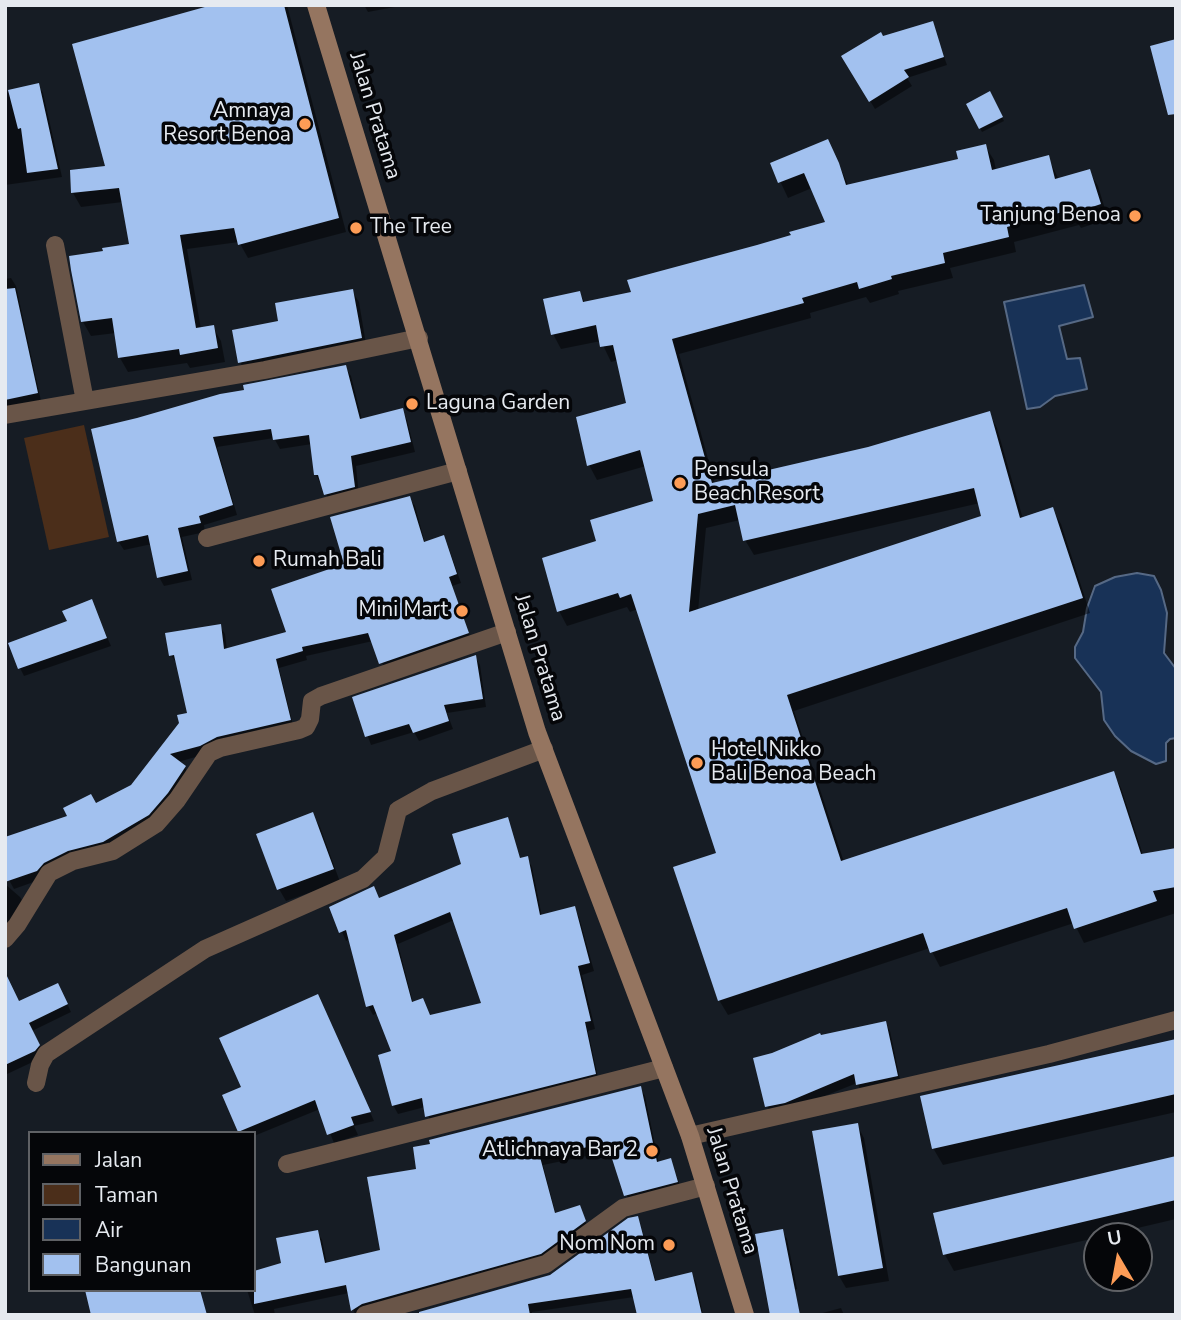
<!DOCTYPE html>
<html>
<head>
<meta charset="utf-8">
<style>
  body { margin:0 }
  #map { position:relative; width:1181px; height:1320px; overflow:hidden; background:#161c24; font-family:"Nunito Sans",sans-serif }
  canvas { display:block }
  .frame { position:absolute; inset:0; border:7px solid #e6eaf0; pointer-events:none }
  .legend { position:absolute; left:28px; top:1131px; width:228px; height:161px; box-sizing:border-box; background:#050609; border:2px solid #5f6165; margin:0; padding:9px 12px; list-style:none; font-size:21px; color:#e6eaf0 }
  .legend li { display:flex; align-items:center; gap:14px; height:35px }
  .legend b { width:35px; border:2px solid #5f6165 }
  .north { position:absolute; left:1083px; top:1222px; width:70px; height:70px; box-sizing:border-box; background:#050609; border:2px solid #5f6165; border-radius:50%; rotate:350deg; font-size:19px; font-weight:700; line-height:28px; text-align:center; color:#e6eaf0 }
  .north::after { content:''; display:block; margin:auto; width:24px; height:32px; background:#fd9c56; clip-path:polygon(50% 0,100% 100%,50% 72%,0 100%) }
</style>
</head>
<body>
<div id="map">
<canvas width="1181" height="1320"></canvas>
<div class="frame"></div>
<ul class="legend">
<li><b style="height:9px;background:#957560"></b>Jalan</li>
<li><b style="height:19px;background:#4b2e1a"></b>Taman</li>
<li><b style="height:19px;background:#183257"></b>Air</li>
<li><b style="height:19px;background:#a2c1ef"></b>Bangunan</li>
</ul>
<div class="north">U</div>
</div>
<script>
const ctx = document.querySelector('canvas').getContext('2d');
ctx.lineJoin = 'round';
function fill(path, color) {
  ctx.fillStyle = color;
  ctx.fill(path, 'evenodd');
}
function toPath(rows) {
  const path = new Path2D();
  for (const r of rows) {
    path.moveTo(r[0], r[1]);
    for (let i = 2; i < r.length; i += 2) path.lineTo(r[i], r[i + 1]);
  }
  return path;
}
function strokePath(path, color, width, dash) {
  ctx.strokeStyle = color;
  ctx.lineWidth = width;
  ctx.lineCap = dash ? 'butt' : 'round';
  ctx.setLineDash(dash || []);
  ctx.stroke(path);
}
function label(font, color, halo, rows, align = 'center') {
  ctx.font = font + ' "Nunito Sans",sans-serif';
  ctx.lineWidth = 7;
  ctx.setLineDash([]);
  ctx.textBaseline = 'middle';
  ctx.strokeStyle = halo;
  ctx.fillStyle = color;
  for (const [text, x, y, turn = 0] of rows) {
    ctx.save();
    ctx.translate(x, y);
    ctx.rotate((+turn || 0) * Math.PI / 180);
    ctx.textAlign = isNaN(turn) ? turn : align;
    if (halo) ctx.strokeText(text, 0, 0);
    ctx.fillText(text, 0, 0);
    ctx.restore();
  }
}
const green = toPath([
  [84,425,109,537,49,550,24,438]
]);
const water = toPath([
  [1084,285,1093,317,1059,326,1067,359,1080,358,1087,389,1055,396,1040,407,1027,409,1004,302,1084,285],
  [1137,573,1154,576,1161,590,1167,613,1164,653,1176,669,1176,738,1170,739,1166,743,1166,761,1156,764,1131,751,1115,736,1104,720,1101,692,1075,658,1075,647,1083,632,1087,608,1095,586,1115,577,1137,573]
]);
const shadow = toPath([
  [219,5,287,5,346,232,248,258,239,242,187,249,201,329,213,327,221,341,225,362,190,368,187,363,128,372,120,358,116,333,91,336,83,322,131,246,123,202,81,207,73,193,108,167],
  [364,5,405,5,368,12],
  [932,23,947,65,907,78,912,86,875,109,843,57,883,38],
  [38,85,43,93,62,177,5,185,5,92],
  [990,94,1004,121,982,132,968,105],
  [985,146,994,160,996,171,1048,157,1059,180,1089,171,1098,186,1108,219,1081,228,1079,225,1014,242,1016,252,950,268,953,278,898,291,899,294,870,303,866,297,810,313,811,318,679,354,715,484,868,449,989,413,997,428,1023,519,1052,509,1061,524,1090,613,794,711,844,862,1113,773,1121,788,1143,855,1176,850,1176,913,1084,943,1074,923,940,967,930,948,728,1015,719,1000,719,854,638,609,630,612,627,607,567,626,559,611,598,543,655,502,646,466,597,480,589,465,628,405,619,360,611,362,601,341,561,349,553,334,580,293,585,303,633,294,828,223,812,188,788,198,772,164,835,156,849,187,961,160],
  [980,503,984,517,698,611,706,528,740,520,745,540,754,555],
  [11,278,16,286,41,401,5,408,5,279],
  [352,291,359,302,367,350,247,374,240,362,280,322],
  [345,367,351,376,362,420,402,410,407,420,415,452,356,466,359,496,331,504,316,475,312,444,280,449,274,438,217,447,237,515,204,525,205,532,182,537,192,580,164,586,159,577,152,544,124,550,118,541,246,392],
  [409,498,415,506,425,543,443,537,448,546,461,583,452,586,472,642,386,672,373,641,306,656,307,660,279,668,294,729,178,762,185,768,190,776,153,824,42,879,14,889,9,880,95,805,132,787,189,714,177,664,171,655,220,626,225,634,227,650,288,633,346,565],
  [91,601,111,646,24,676,20,668],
  [475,657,480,665,486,707,447,713,453,729,419,741,414,732,371,745,354,698],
  [312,814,320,827,340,882,286,901,279,889],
  [507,819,521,860,527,858,532,867,542,917,574,908,579,917,594,971,582,975,595,1029,588,1031,599,1082,432,1125,425,1107,398,1114,393,1105,393,1053,378,1013,373,1015,368,1006,350,939,346,941,331,907,380,900,463,865],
  [454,920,483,1004,430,1016,422,1000,413,1003,398,944],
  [5,884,20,897,25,905,5,933],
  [62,993,71,1012,32,1031,43,1054,39,1059,5,1075,5,1010],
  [322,1005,374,1121,354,1126,358,1135,334,1143,320,1109,254,1136,254,1133,241,1133,225,1096,243,1088],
  [885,1023,890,1031,901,1084,862,1092,857,1083,790,1110,772,1115,767,1106,821,1037],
  [1176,1041,1176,1112,943,1165,933,1148],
  [640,1088,645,1096,659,1164,670,1160,682,1190,630,1204,611,1151,543,1165,556,1215,579,1207,589,1230,546,1262,363,1315,355,1315,349,1293,274,1309,275,1315,255,1315,247,1290,254,1290,254,1273,283,1264,317,1231,322,1240,327,1264,382,1252,432,1145],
  [857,1125,864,1138,889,1281,846,1288,839,1276],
  [1176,1157,1176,1219,954,1271,945,1255],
  [637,1218,641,1226,656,1282,691,1274,696,1282,703,1315,639,1315,634,1297,532,1312,532,1315,421,1315,550,1276],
  [782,1231,787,1239,797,1289,771,1294],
  [841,1308,844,1315,815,1315]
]);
const building = toPath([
  [212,5,284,5,339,218,238,245,234,228,180,235,196,328,214,325,218,348,180,355,179,349,118,358,112,318,81,322,71,270,69,256,103,251,102,248,129,244,119,188,71,193,70,170,105,166,72,44],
  [933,21,944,57,904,70,909,77,869,102,841,56,881,32,883,36],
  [1176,39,1176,114,1168,115,1150,46],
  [39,83,58,169,27,173,21,128,18,129,8,90],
  [990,91,1003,117,979,129,966,104],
  [828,139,839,163,846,185,958,159,956,151,986,144,992,170,1049,155,1055,179,1090,169,1101,204,1071,214,1070,210,1007,227,1009,237,943,253,945,263,891,276,892,279,859,289,857,282,802,298,804,303,672,339,712,483,868,447,990,411,1020,518,1053,507,1083,598,787,695,841,861,1114,771,1141,854,1176,848,1176,887,1153,891,1157,901,1074,929,1067,908,930,953,923,933,718,1001,673,867,716,853,631,594,620,598,618,593,557,612,542,558,596,541,590,520,653,501,640,450,587,466,576,417,626,403,613,345,600,347,596,325,551,335,543,299,580,291,583,302,631,292,627,280,757,245,791,235,789,232,825,222,804,173,778,183,770,163],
  [974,488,981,516,689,612,698,514,735,505,743,541],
  [15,288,38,393,5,400,5,289],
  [353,289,362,338,238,363,232,330,278,321,275,303],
  [346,365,360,419,403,408,411,442,351,456,355,487,324,495,318,475,314,475,309,435,273,440,271,429,213,437,233,505,199,516,201,523,178,528,188,571,157,578,148,535,117,542,91,429,137,418,220,394,244,390,243,385],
  [410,496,424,542,444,535,457,574,449,577,469,633,379,664,368,633,302,647,303,651,276,659,291,720,217,737,200,746,170,754,186,766,168,793,149,815,103,842,68,851,44,863,37,871,5,882,5,837,67,816,63,808,91,794,96,803,131,785,179,723,177,715,187,713,174,655,169,656,165,633,221,624,224,649,286,632,271,589,344,564,330,517],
  [92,599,107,638,18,669,8,643,67,621,62,611],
  [476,655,483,699,444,705,449,721,413,733,409,724,365,737,352,697],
  [313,812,334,869,277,890,256,834],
  [508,817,520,858,528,856,540,915,575,906,590,963,578,966,591,1021,585,1022,596,1074,425,1117,422,1098,392,1106,378,1055,391,1051,373,1005,366,1007,346,930,339,933,329,907,374,886,379,898,461,864,452,834],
  [450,912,481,1003,430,1015,423,998,412,1002,394,935],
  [5,972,19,1001,58,983,68,1004,29,1023,40,1045,35,1051,5,1065],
  [318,994,371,1112,351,1117,354,1125,327,1135,315,1100,238,1132,222,1095,241,1087,219,1038],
  [886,1021,898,1076,856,1085,854,1074,785,1103,765,1107,753,1058,772,1053,820,1033,821,1035],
  [1176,1039,1176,1094,932,1149,920,1096],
  [641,1086,657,1162,671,1158,678,1182,624,1196,607,1143,540,1157,555,1213,580,1205,586,1221,541,1254,362,1304,351,1311,346,1285,254,1304,254,1271,281,1263,276,1238,318,1230,325,1263,380,1250,367,1177,416,1169,413,1147,430,1144,429,1140],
  [858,1123,883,1268,838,1276,812,1131],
  [1176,1156,1176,1200,943,1255,933,1213],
  [638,1216,655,1281,692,1272,702,1315,637,1315,631,1289,528,1304,530,1315,419,1315,419,1312,550,1275,628,1218],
  [783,1229,800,1315,770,1315,755,1234],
  [85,1290,200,1290,207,1315,91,1315]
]);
const street = toPath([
  [55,245,85,401],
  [5,415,265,370,419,338],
  [207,538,458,471],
  [5,939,17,925,49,873,73,861,113,851,156,824,177,800,209,753,220,748,299,730,306,727,310,719,312,701,321,696,507,632],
  [36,1083,40,1065,46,1054,205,949,363,879,386,857,398,810,432,791,544,749],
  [690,1136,1049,1054,1176,1020],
  [287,1164,664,1068],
  [365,1315,546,1264,623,1208,706,1186]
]);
const secondary = toPath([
  [316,5,537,732,690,1136,745,1315]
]);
const markers = [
  [305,124,7,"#fd9c56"],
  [1135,216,7,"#fd9c56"],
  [356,228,7,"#fd9c56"],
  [412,404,7,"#fd9c56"],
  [680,483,7,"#fd9c56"],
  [259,561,7,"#fd9c56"],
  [462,611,7,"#fd9c56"],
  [697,763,7,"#fd9c56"],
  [652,1151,7,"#fd9c56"],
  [669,1245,7,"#fd9c56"]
];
const poiNames = [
  ["Amnaya",291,112],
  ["Resort Benoa",291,136],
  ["Tanjung Benoa",1121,216],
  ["The Tree",370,228,"left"],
  ["Laguna Garden",426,404,"left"],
  ["Pensula",694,471,"left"],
  ["Beach Resort",694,495,"left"],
  ["Rumah Bali",273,561,"left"],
  ["Mini Mart",448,611],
  ["Hotel Nikko",711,751,"left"],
  ["Bali Benoa Beach",711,775,"left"],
  ["Atlichnaya Bar 2",638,1151],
  ["Nom Nom",655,1245]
];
const streetNames = [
  ["Jalan Pratama",374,116,73],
  ["Jalan Pratama",539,658,73],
  ["Jalan Pratama",731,1191,73]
];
fill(green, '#4b2e1a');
fill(water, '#183257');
strokePath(water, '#566985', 2);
fill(shadow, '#0007');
fill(building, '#a2c1ef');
strokePath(street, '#695548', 18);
strokePath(secondary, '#957560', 18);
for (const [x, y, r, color] of markers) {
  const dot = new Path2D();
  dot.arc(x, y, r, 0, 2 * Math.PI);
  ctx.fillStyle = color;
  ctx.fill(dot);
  strokePath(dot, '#050609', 2.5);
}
label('21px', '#e6eaf0', '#050609', poiNames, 'right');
label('21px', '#e6eaf0', '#050609', streetNames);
</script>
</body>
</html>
